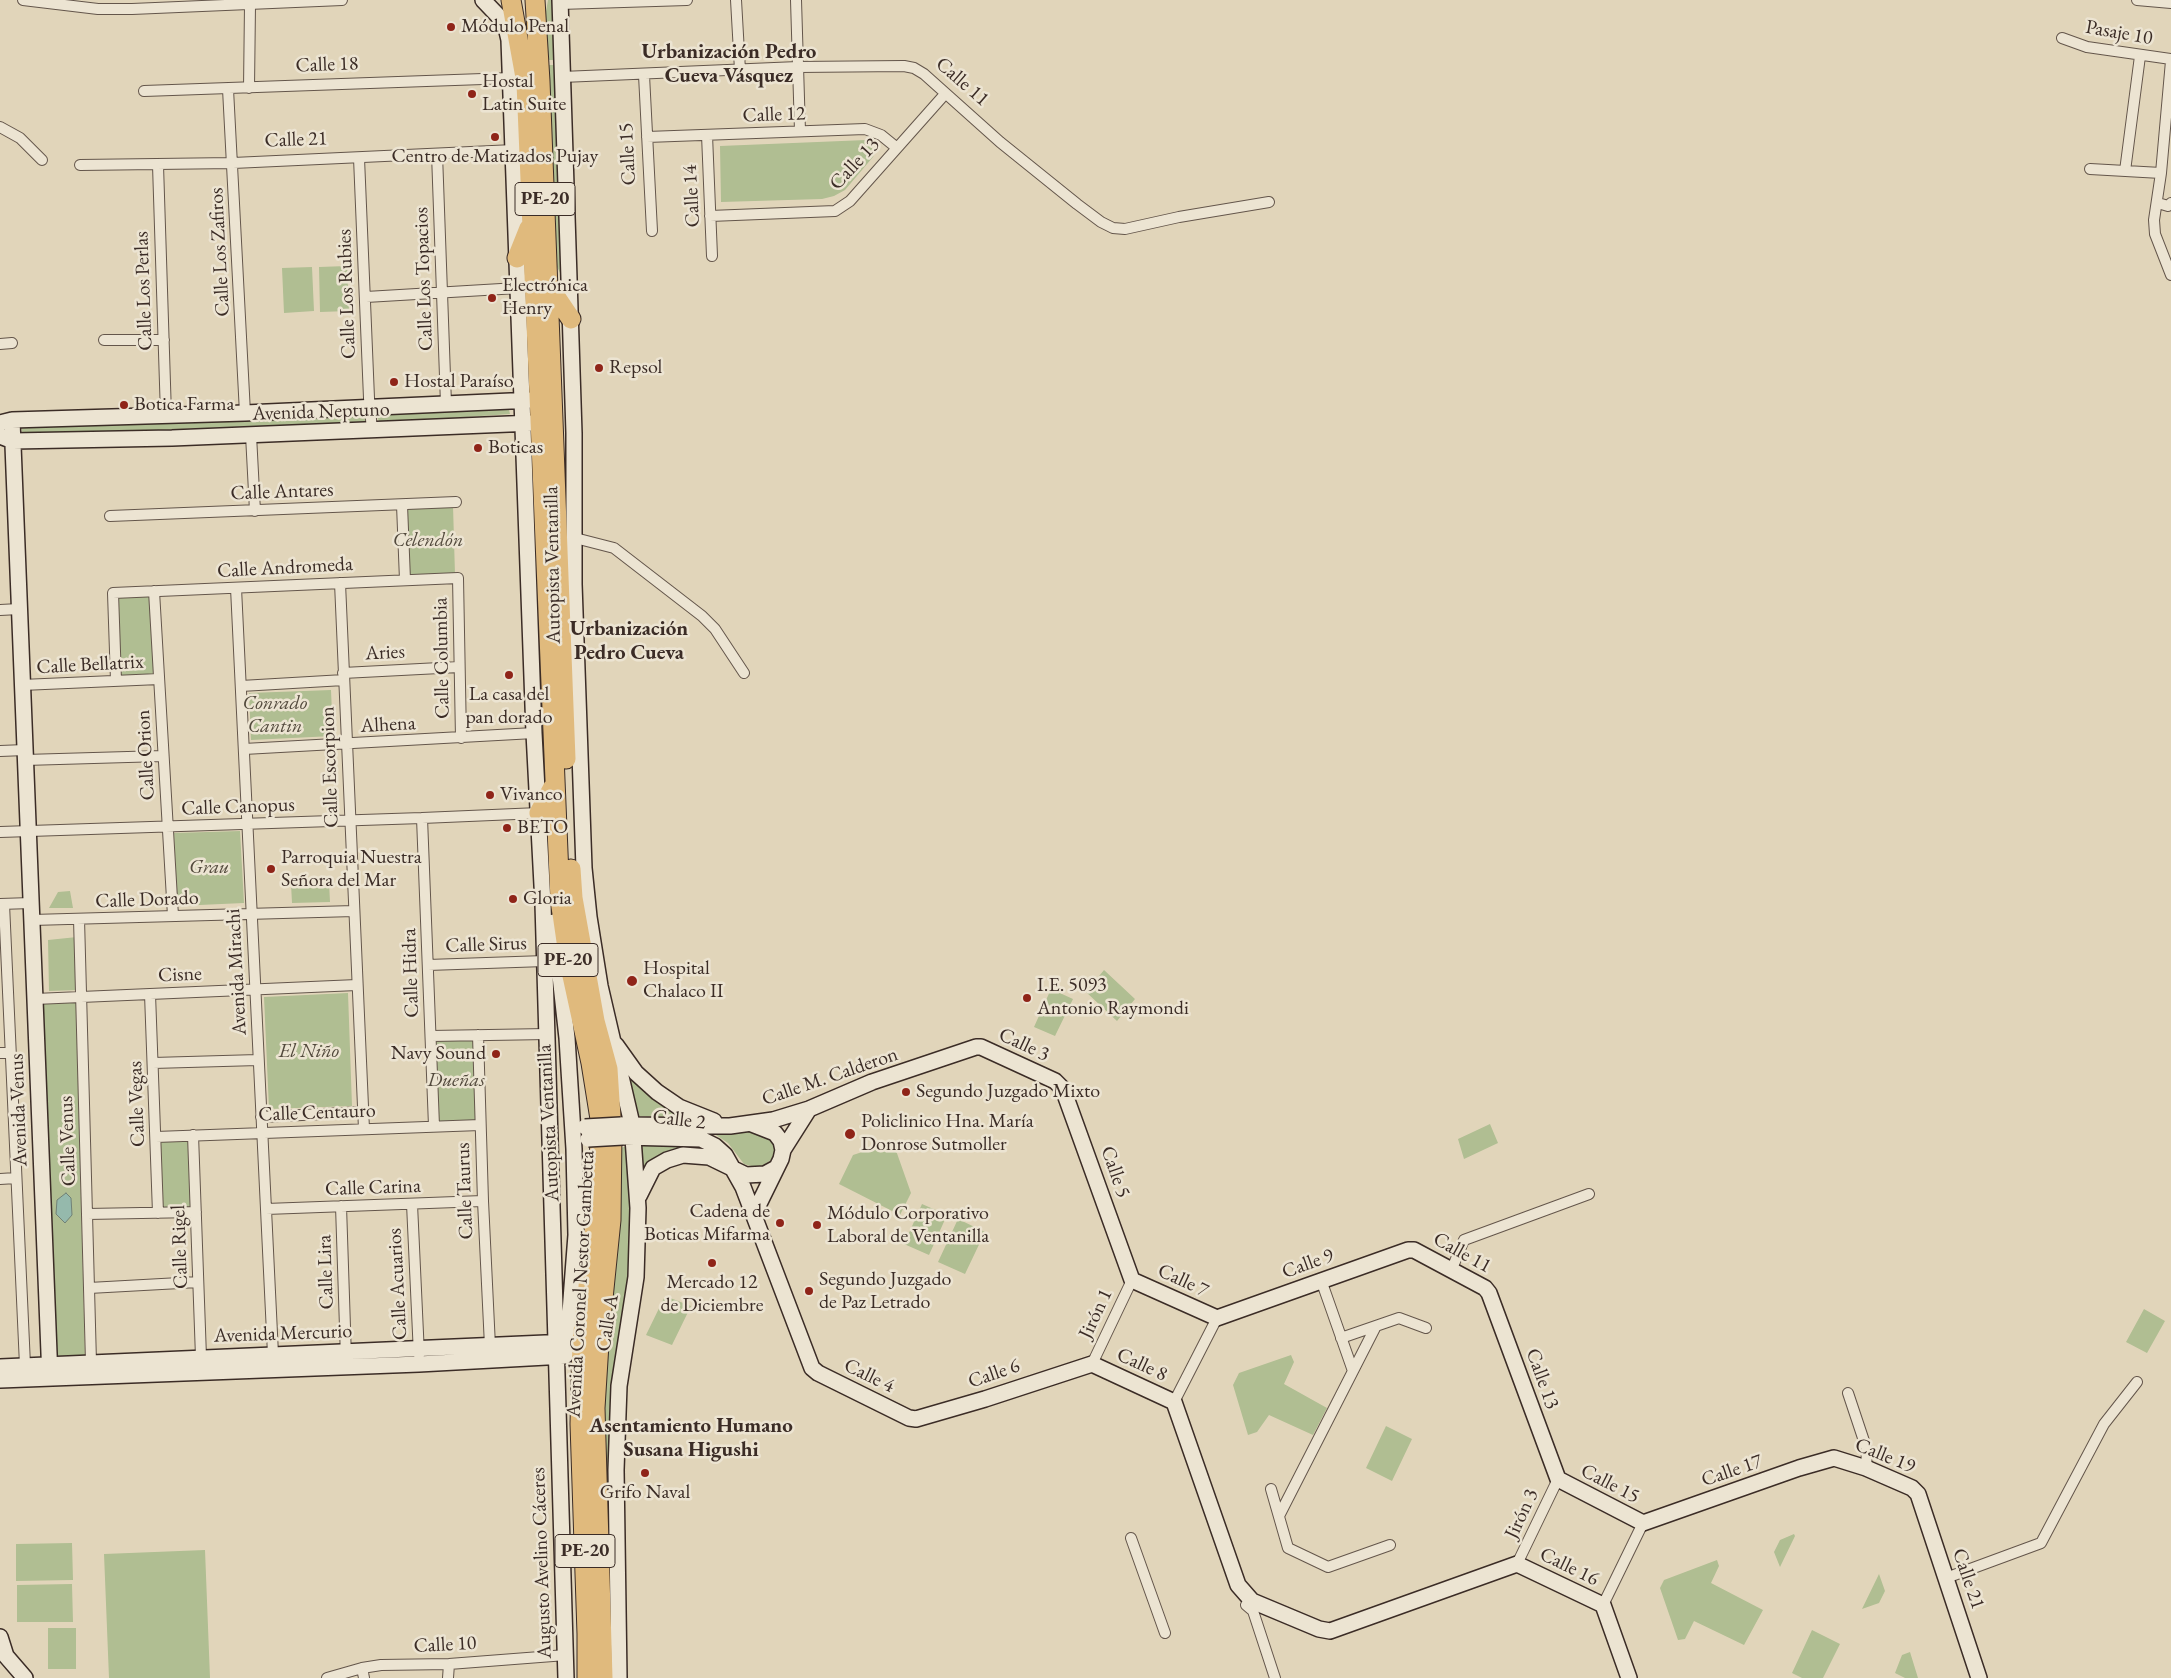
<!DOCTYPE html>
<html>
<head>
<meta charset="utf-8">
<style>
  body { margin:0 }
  canvas { display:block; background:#e1d5ba }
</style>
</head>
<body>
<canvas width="2171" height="1678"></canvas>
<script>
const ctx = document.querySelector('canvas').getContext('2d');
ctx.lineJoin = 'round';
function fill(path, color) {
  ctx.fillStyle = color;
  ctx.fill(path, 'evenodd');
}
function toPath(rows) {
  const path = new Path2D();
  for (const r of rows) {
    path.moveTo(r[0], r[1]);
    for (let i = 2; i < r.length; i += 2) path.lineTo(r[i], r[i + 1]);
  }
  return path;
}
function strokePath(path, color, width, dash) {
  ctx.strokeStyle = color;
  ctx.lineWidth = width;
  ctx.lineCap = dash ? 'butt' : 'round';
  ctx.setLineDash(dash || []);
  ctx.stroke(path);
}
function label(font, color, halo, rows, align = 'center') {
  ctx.font = font + ' "EB Garamond",serif';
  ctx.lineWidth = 5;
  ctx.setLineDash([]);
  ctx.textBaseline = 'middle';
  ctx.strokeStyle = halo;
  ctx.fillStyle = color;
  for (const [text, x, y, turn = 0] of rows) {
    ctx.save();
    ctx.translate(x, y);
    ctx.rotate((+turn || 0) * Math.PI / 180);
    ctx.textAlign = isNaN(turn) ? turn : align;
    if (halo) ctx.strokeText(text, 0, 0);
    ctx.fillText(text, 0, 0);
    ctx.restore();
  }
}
const green = toPath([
  [548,0,553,0,556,60,547,60,545,17],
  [547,65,555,65,565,284,555,262],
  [866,140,873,145,875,153,873,157,845,190,834,196,822,199,721,202,720,146],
  [347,266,349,311,320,312,319,267],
  [312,267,314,311,284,313,282,268],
  [508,406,510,414,380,423,377,417,379,413],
  [367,414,367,422,23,435,21,427],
  [453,505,455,575,403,576,400,508],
  [152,594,155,676,119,677,115,595],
  [331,690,333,736,251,740,249,693],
  [240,831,244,903,177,906,174,833],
  [329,882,330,902,292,903,291,884],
  [70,891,73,908,49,908,58,892],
  [77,937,79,990,49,991,48,940],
  [1104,970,1135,999,1117,1021,1086,992],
  [1051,989,1073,999,1055,1036,1034,1027],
  [348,993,352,1106,269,1109,264,997],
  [76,1002,85,1357,55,1358,41,1004],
  [478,1038,480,1125,434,1123,431,1039],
  [628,1075,647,1093,676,1114,676,1117,638,1116],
  [1490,1124,1498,1143,1464,1159,1458,1139],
  [699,1129,762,1132,769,1136,774,1144,775,1151,771,1160,762,1166,755,1167,744,1164,728,1143,716,1135],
  [191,1138,193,1210,160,1210,159,1139],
  [642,1142,678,1144,679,1148,654,1158,642,1168],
  [893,1142,911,1193,900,1215,839,1184,853,1155],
  [628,1146,632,1194,614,1670,609,1606,604,1488,604,1388,620,1148],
  [922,1204,947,1215,929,1255,904,1244],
  [958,1219,985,1232,965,1274,938,1262],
  [665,1296,691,1306,672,1345,646,1335],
  [2144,1309,2165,1321,2147,1353,2126,1342],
  [1291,1355,1294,1362,1284,1384,1327,1408,1313,1435,1269,1415,1257,1432,1248,1435,1233,1385,1239,1373],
  [1386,1426,1412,1439,1392,1481,1366,1468],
  [1794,1534,1795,1536,1780,1567,1774,1552,1780,1540],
  [72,1543,73,1580,16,1581,16,1544],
  [205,1550,210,1678,109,1678,104,1554],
  [1717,1560,1719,1566,1711,1583,1763,1610,1744,1645,1694,1621,1685,1639,1678,1640,1660,1588,1664,1580],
  [1879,1574,1885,1591,1879,1603,1862,1609],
  [72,1584,73,1622,17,1622,17,1585],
  [48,1628,76,1628,76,1669,48,1669],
  [1812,1630,1840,1644,1823,1678,1802,1678,1792,1673],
  [1910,1652,1918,1678,1905,1678,1895,1673,1902,1655]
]);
const water = toPath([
  [66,1193,71,1198,72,1215,65,1223,56,1214,57,1200,66,1193]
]);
const street = toPath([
  [23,0,98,9,132,9,342,0],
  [736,0,740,70],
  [796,0,800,131],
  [2137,0,2171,3],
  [560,4,687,0],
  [2062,38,2087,47,2171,59],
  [2171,61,2161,173,2154,220,2155,234,2171,275],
  [644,75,652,231],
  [562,77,798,67,904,66,914,68,924,74,1000,142,1077,204,1101,222,1113,228,1125,229,1179,217,1269,202],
  [249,88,250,5],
  [228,89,245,413],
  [144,91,511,78],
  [0,127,20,138,42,160],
  [707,135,712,256],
  [647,137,865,129,881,135,897,148],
  [437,154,446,404],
  [359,158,369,398,372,430],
  [80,165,233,163,514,150],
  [158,165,166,415],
  [2090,169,2161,173],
  [2125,171,2140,56],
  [2158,203,2168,206,2171,203],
  [710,216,835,211,850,201,945,94],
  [366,297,518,288],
  [104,340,164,340],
  [0,344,12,343],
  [251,435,255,511],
  [402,505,405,580],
  [110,516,456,502],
  [575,538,614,548,702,616,715,629,744,673],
  [340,583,364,1129],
  [236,588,273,1354],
  [154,591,173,916],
  [0,610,19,609],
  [343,673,459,667],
  [116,681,113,593,458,578,461,738],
  [22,685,159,679],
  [241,686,344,680],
  [244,749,534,733],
  [0,751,25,750],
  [25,760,162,756],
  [422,818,434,1126],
  [0,832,422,818,539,813],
  [0,904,31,903],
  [4,904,25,1365],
  [79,919,91,1362],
  [32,920,354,911],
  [428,965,545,961],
  [150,994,158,1213],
  [35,999,357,985],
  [478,1035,483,1201,490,1346],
  [431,1036,547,1034],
  [0,1053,11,1053],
  [153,1063,258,1060],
  [261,1117,363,1112],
  [193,1135,201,1357],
  [156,1137,480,1125],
  [0,1179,16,1178],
  [412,1204,419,1355],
  [341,1206,346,1358],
  [266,1209,483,1201],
  [87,1214,196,1212],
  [1451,1271,1464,1240,1589,1194],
  [1321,1280,1353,1371],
  [89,1288,198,1282],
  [1341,1338,1399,1318,1426,1328],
  [1092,1364,1132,1280],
  [1848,1393,1867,1450,1866,1468],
  [1174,1402,1217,1318],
  [1271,1489,1288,1548,1328,1567,1390,1545],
  [1279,1516,1376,1326],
  [1131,1538,1165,1633],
  [1517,1564,1558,1479],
  [1946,1578,2041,1543,2104,1424,2137,1382],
  [1252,1601,1246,1605,1253,1611,1275,1678],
  [1603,1605,1643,1523],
  [362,1668,364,1678],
  [327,1678,362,1668,381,1665,449,1664,566,1655],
  [448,1678,449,1664]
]);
const secondary = toPath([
  [483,0,505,23,509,40,534,733,543,904,566,1678],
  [560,0,574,433,574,584,584,868,589,917,600,986,632,1124,638,1208,636,1277,619,1386,616,1470,619,1678],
  [12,420,50,1378],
  [0,423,12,420,245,413,533,400],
  [0,436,13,441,172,438,533,423],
  [554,922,567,1038,574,1149,576,1235,567,1351],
  [616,1045,636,1073,657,1092,679,1107,714,1121],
  [752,1124,775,1133,781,1141,783,1150],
  [621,1125,730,1126,773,1120,809,1109,872,1082,976,1047,981,1047,1055,1081,1063,1089,1132,1280,1217,1318,1408,1250,1414,1250,1485,1288,1489,1293,1558,1479,1643,1523,1799,1468,1834,1458,1866,1468,1912,1488,1918,1494,1979,1678],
  [625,1137,701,1139,715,1146,725,1155,743,1187,812,1368,818,1373,909,1418,916,1419,985,1399,1092,1364,1174,1402,1238,1585,1252,1601,1319,1629,1330,1631,1517,1564,1603,1605,1629,1678],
  [639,1196,653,1168,667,1160,683,1155,709,1157,746,1175,765,1174,776,1168],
  [754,1214,781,1159,783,1150,809,1109],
  [0,1367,568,1342],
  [0,1380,419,1364,565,1356],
  [0,1637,6,1656,25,1678]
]);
const highway = toPath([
  [511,0,526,83,560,900,569,962,591,1063,600,1119,599,1186,582,1341,580,1424,587,1634,587,1678],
  [535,0,540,81,566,759],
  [517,258,529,228],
  [548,285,571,319],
  [539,813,553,787],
  [571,869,573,898,595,1021,608,1069,612,1132,611,1220,600,1328,595,1408,603,1678]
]);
const secondaryBridge = toPath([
  [585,1127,621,1125],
  [588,1139,623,1137]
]);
const markers = [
  [451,27,5,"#8f2418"],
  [472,94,5,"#8f2418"],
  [495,137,5,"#8f2418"],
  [492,298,5,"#8f2418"],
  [599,368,5,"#8f2418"],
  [394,382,5,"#8f2418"],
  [124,405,5,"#8f2418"],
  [478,448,5,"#8f2418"],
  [509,675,5,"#8f2418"],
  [490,795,5,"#8f2418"],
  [507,828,5,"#8f2418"],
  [271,869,5,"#8f2418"],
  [513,899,5,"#8f2418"],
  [632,981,6,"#8f2418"],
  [1027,998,5,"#8f2418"],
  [496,1054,5,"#8f2418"],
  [906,1092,5,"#8f2418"],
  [850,1134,6,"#8f2418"],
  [780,1223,5,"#8f2418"],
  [817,1225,5,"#8f2418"],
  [712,1263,5,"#8f2418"],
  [809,1291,5,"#8f2418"],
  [645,1473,5,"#8f2418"]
];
const shields = [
  [545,199,60],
  [568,960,60],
  [585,1551,60]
];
const shieldNames = [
  ["PE-20",545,199],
  ["PE-20",568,960],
  ["PE-20",585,1551]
];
const poiNames = [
  ["Módulo Penal",461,27],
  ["Hostal",482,82],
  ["Latin Suite",482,105],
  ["Centro de Matizados Pujay",495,157,"center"],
  ["Electrónica",502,286],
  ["Henry",502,309],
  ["Repsol",609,368],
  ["Hostal Paraíso",404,382],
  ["Botica Farma",134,405],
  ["Boticas",488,448],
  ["La casa del",509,695,"center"],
  ["pan dorado",509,718,"center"],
  ["Vivanco",500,795],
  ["BETO",517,828],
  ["Parroquia Nuestra",281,858],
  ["Señora del Mar",281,881],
  ["Gloria",523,899],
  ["Hospital",643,969],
  ["Chalaco II",643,992],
  ["I.E. 5093",1037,986],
  ["Antonio Raymondi",1037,1009],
  ["Navy Sound",486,1054,"right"],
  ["Segundo Juzgado Mixto",916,1092],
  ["Policlinico Hna. María",861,1122],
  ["Donrose Sutmoller",861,1145],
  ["Cadena de",770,1212,"right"],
  ["Boticas Mifarma",770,1235,"right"],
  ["Módulo Corporativo",827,1214],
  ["Laboral de Ventanilla",827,1237],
  ["Segundo Juzgado",819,1280],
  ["de Paz Letrado",819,1303],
  ["Mercado 12",712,1283,"center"],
  ["de Diciembre",712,1306,"center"],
  ["Grifo Naval",645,1493,"center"]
];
const streetNames = [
  ["Pasaje 10",2119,33,10],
  ["Calle 18",327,65,-2],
  ["Calle 11",962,82,41],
  ["Calle 12",774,115,-2],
  ["Calle 21",296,140,-2],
  ["Calle 15",628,154,-93],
  ["Calle 13",855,164,-47],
  ["Calle 14",692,196,-93],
  ["Calle Los Zafiros",220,252,-93],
  ["Calle Los Topacios",424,279,-92],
  ["Calle Los Perlas",144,291,-92],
  ["Calle Los Rubies",347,294,-92],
  ["Avenida Neptuno",321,412,-2],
  ["Calle Antares",282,492,-2],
  ["Autopista Ventanilla",553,565,-91],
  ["Calle Andromeda",285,568,-3],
  ["Aries",385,653,-3],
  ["Calle Columbia",442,658,-91],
  ["Calle Bellatrix",90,665,-3],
  ["Alhena",388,725,-3],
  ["Calle Orion",146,755,-93],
  ["Calle Escorpion",330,767,-92],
  ["Calle Canopus",238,807,-2],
  ["Calle Dorado",147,900,-2],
  ["Calle Sirus",486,945,-2],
  ["Avenida Mirachi",237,972,-93],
  ["Calle Hidra",411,973,-92],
  ["Cisne",180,975,-2],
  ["Calle 3",1024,1045,25],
  ["Calle M. Calderon",830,1077,-19],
  ["Calle Vegas",137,1104,-92],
  ["Avenida Venus",19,1110,-92],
  ["Calle Centauro",317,1113,-2],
  ["Calle 2",679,1120,7],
  ["Autopista Ventanilla",549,1123,-93],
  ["Calle Venus",68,1141,-92],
  ["Calle 5",1115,1172,71],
  ["Calle Carina",373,1188,-2],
  ["Calle Taurus",465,1191,-92],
  ["Calle Rigel",180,1247,-92],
  ["Calle 11",1462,1253,29],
  ["Calle 9",1308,1264,-20],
  ["Calle Lira",326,1272,-92],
  ["Calle 7",1183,1281,25],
  ["Calle Acuarios",398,1284,-93],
  ["Avenida Coronel Nestor Gambetta",581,1284,-87],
  ["Jirón 1",1096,1314,-65],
  ["Calle A",608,1323,-81],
  ["Avenida Mercurio",283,1334,-2],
  ["Calle 8",1142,1365,25],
  ["Calle 6",994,1374,-19],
  ["Calle 4",869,1376,26],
  ["Calle 13",1542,1379,70],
  ["Calle 19",1885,1456,22],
  ["Calle 17",1732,1471,-19],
  ["Calle 15",1610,1484,27],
  ["Jirón 3",1522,1514,-65],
  ["Augusto Avelino Cáceres",542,1563,-92],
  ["Calle 16",1569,1567,26],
  ["Calle 21",1968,1579,71],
  ["Calle 10",445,1645,-3]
];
const parkNames = [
  ["Celendón",428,541],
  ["Conrado",275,704],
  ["Cantin",275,727],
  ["Grau",209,868],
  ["El Niño",309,1052],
  ["Dueñas",456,1081]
];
const neighbourhoodNames = [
  ["Urbanización Pedro",729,52],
  ["Cueva Vásquez",729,76],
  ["Urbanización",629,629],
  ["Pedro Cueva",629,653],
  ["Asentamiento Humano",691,1426],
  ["Susana Higushi",691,1450]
];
fill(green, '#b0be92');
fill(water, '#95b9ac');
strokePath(water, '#718176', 1);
strokePath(street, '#64564b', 12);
strokePath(secondary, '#3b2c26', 18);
strokePath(highway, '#3b2c26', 21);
strokePath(street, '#ece4d2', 10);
strokePath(secondary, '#ece4d2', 15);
strokePath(highway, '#e0ba7d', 19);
strokePath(secondaryBridge, '#3b2c26', 18, []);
strokePath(secondaryBridge, '#ece4d2', 15);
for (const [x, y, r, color] of markers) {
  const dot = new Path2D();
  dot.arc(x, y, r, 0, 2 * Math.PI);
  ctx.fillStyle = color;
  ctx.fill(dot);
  strokePath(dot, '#ece4d2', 2);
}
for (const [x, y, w] of shields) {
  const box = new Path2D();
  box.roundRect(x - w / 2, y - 16.5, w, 33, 4);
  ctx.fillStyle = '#ece4d2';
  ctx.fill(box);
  strokePath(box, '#3b2c26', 1);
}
label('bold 19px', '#3b2c26', null, shieldNames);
label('20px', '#3b2c26', '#ece4d2', poiNames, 'left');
label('20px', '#3b2c26', '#ece4d2', streetNames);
label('italic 20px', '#52493c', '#ece4d2', parkNames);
label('bold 21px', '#3b2c26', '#ece4d2', neighbourhoodNames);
</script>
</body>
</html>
